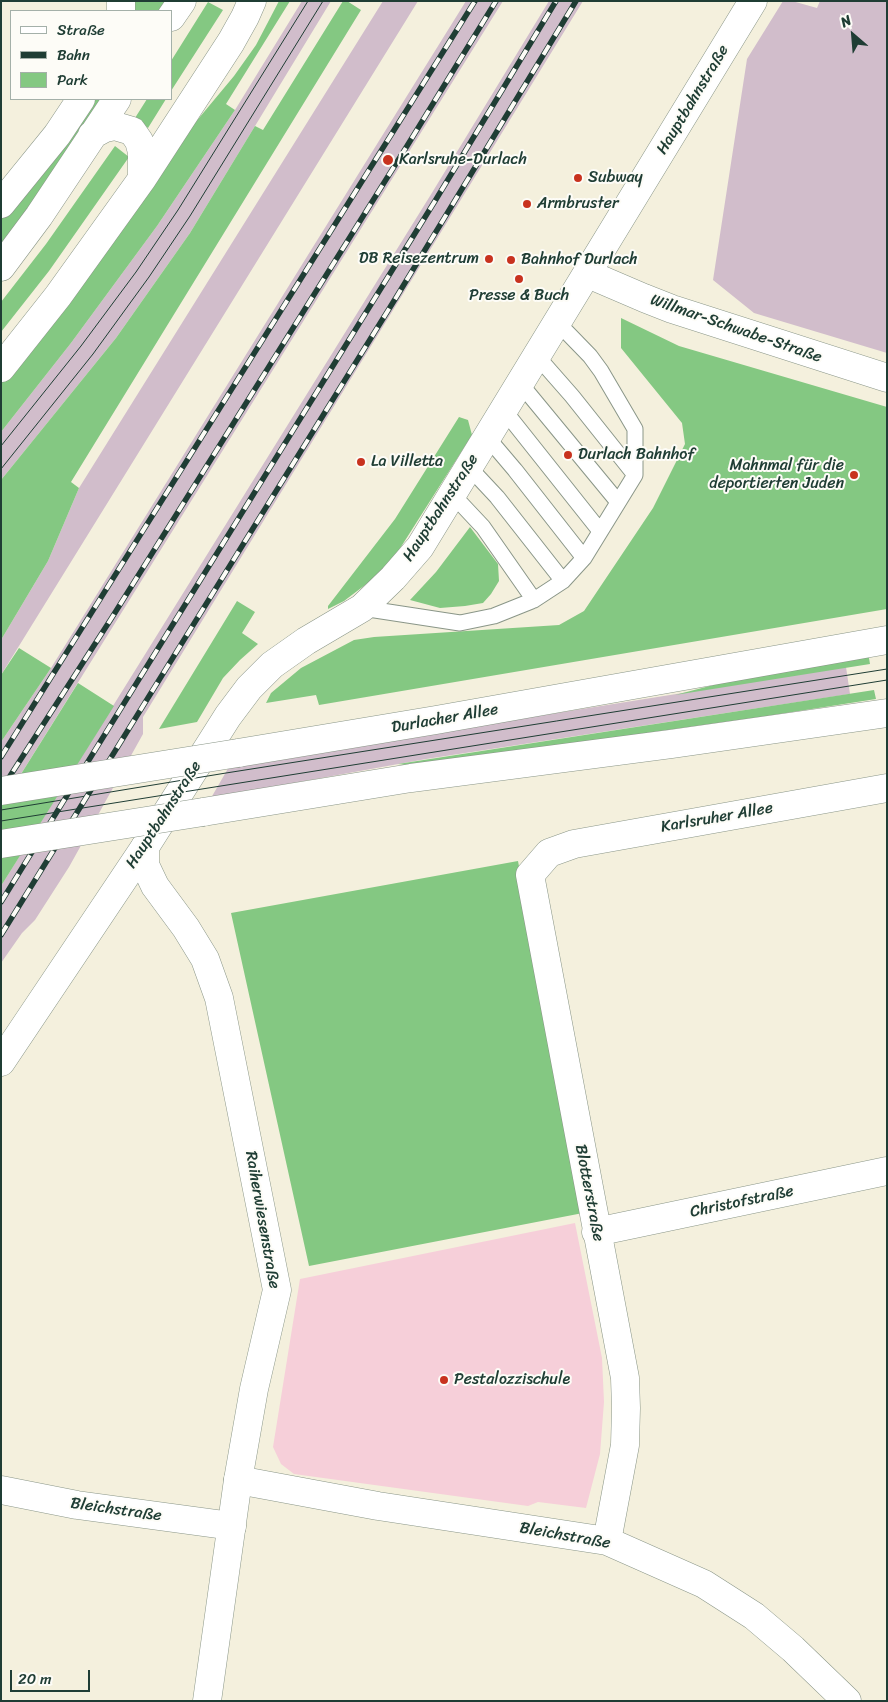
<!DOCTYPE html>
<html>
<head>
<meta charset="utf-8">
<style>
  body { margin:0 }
  #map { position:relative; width:888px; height:1702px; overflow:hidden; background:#f4f0dd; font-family:Sriracha,sans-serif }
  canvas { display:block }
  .frame { position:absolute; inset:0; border:2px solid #1f3d34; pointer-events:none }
  .legend { position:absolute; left:10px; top:10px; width:162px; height:90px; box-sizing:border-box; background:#fdfcf7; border:1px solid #a4b0a9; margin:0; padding:6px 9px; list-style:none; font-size:15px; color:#1f3d34 }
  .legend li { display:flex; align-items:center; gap:10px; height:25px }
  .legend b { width:25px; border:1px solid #a4b0a9 }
  .north { position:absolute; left:828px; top:10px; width:50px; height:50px; -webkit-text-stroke:4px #fdfcf7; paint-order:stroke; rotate:333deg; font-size:14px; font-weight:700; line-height:20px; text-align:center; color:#1f3d34 }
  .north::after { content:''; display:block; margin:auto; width:18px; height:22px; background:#1f3d34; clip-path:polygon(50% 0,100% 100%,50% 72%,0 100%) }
  .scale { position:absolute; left:10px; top:1670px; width:80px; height:22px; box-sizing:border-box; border:2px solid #1f3d34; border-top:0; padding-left:6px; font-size:15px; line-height:18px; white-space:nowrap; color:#1f3d34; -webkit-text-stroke:4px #fdfcf7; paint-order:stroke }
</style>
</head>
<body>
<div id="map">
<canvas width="888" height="1702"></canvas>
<div class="frame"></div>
<ul class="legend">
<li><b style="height:6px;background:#fff"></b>Straße</li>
<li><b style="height:6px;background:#1f3d34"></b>Bahn</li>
<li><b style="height:14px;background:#84c882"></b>Park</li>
</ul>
<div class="north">N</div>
<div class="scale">20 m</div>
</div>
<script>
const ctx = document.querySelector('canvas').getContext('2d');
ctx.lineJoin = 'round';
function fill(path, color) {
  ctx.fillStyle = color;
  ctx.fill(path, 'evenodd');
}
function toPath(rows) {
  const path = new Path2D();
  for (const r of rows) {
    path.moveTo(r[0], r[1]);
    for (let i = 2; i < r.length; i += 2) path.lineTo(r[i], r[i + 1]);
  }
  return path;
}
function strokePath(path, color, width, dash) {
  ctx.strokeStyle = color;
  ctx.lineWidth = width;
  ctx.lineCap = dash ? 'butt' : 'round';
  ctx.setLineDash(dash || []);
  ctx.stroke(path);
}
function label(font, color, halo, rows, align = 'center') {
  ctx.font = font + ' Sriracha,sans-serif';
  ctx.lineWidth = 4;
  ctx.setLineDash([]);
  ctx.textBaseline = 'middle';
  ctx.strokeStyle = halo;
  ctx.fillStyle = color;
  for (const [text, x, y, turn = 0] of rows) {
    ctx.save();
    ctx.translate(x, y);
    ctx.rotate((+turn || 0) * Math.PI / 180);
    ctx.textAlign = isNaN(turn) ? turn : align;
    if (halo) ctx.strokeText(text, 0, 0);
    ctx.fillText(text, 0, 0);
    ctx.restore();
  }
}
const built = toPath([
  [575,1223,602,1358,604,1402,600,1454,586,1508,538,1502,528,1506,294,1474,281,1464,273,1447,300,1279]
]);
const industrial = toPath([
  [302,1,331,1,190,233,116,338,1,480,1,432,71,343,157,226,235,110],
  [383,1,418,1,1,675,1,640,48,561,79,488],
  [466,1,503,1,1,806,1,742,51,668],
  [549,1,583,1,143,717,143,734,69,867,35,920,22,933,1,963,1,886,430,196],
  [783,1,792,1,817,8,820,1,887,1,887,353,754,313,713,280,747,59],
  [846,667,850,694,426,759,211,798,230,765]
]);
const green = toPath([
  [130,1,170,1,164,11,130,11],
  [279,1,290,1,226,104,235,110,157,226,71,343,1,432,1,382,49,325,179,142,234,76,256,45],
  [343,1,347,1,361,10,71,482,79,488,48,561,1,640,1,480,116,338,190,233,255,126,263,130],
  [208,2,223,10,171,91,171,61],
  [91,99,107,99,1,251,1,219],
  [147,99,166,99,148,128,135,118],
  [115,146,129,157,49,271,1,332,1,302,46,244],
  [621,318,679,346,887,407,887,609,319,705,316,695,266,703,271,693,301,668,354,640,374,637,559,625,584,611,653,508,685,444,682,423,621,348],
  [459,417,468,420,472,435,392,561,369,582,344,601,328,609,328,606,395,519],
  [470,527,498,564,499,581,491,594,483,603,465,606,440,608,410,600,436,572],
  [237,601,255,612,242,633,258,644,240,660,223,678,197,722,159,729],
  [19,648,51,668,1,742,1,675],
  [868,652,870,664,675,695,725,682],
  [78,683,114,706,1,886,1,806],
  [874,690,876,699,767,716,413,766,398,764],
  [518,861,583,1213,309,1266,231,913]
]);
const service = toPath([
  [536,355,572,396,635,475],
  [519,382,618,502],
  [503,409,600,531],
  [487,437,515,470,584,558],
  [468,466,497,497,563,581],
  [452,494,483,527,534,600],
  [362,608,460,623,494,616,534,600,563,581,584,558,635,475,635,429,601,371,590,356,556,321]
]);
const minor = toPath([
  [121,11,121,1],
  [1,204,57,135,81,99],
  [588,274,644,298,672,309,887,378],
  [1,1062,145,847],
  [596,1232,887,1171],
  [238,1480,378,1506,607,1541,704,1584,754,1616,793,1649,847,1701],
  [1,1490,77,1505,232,1526],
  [607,1541,625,1445,626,1408,625,1378,530,875,549,853,574,844,887,788]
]);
const tertiary = toPath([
  [207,1701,238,1480,254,1389,277,1290,219,998,205,959,186,928,155,886,145,865,145,847,228,716,249,688,272,665,306,641,362,608,393,578,420,547,753,1]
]);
const secondary = toPath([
  [238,753,436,720,887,640],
  [203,812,411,778,671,744,887,713]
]);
const primary = toPath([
  [171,17,182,1],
  [92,135,105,128,115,126,132,131,139,141,142,152,142,179],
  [1,267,39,216,117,99],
  [1,368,58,296,142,179,231,42,245,17,252,1]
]);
const tram = toPath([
  [1,446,81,346,136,272,178,210,308,1],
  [1,469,93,354,149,277,190,216,323,1],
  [1,810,226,773,887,669],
  [1,821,887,680]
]);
const rail = toPath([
  [1,757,475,1],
  [1,790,111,619,407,146,496,1],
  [1,902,435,201,556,1],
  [1,935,397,296,576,1]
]);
const secondaryBridge = toPath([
  [1,791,238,753],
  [1,844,203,812]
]);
const markers = [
  [388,160,6,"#c8321e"],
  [578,178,5,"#c8321e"],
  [527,204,5,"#c8321e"],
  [489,259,5,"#c8321e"],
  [511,260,5,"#c8321e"],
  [519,279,5,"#c8321e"],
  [568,455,5,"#c8321e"],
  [361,462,5,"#c8321e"],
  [854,475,5,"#c8321e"],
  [444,1380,5,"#c8321e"]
];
const streetNames = [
  ["Hauptbahnstraße",693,100,-59],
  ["Willmar-Schwabe-Straße",736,329,19],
  ["Hauptbahnstraße",441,508,-57],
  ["Durlacher Allee",445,719,-10],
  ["Hauptbahnstraße",164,815,-57],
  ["Karlsruher Allee",717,818,-10],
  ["Blotterstraße",589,1193,79],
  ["Christofstraße",742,1202,-12],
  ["Raiherwiesenstraße",262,1220,80],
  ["Bleichstraße",116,1510,8],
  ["Bleichstraße",565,1536,10]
];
const poiNames = [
  ["Karlsruhe-Durlach",399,160],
  ["Subway",588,178],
  ["Armbruster",537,204],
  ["DB Reisezentrum",479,259,"right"],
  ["Bahnhof Durlach",521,260],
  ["Presse & Buch",519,296,"center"],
  ["Durlach Bahnhof",578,455],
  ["La Villetta",371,462],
  ["Mahnmal für die",844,466,"right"],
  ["deportierten Juden",844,484,"right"],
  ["Pestalozzischule",454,1380]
];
fill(built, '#f6cfd9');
fill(industrial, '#d1bdcb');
fill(green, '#84c882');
strokePath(service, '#8a9688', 17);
strokePath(minor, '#8a9688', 29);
strokePath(tertiary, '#8a9688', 29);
strokePath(secondary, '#8a9688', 29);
strokePath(primary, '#8a9688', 29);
strokePath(service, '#fff', 15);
strokePath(minor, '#fff', 28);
strokePath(tertiary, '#fff', 28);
strokePath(secondary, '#fff', 28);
strokePath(primary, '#fff', 28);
strokePath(tram, '#1f3d34', 1);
strokePath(rail, '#1f3d34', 5.5);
strokePath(rail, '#fdfcf7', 4, [11]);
strokePath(secondaryBridge, '#8a9688', 29, []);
strokePath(secondaryBridge, '#fff', 28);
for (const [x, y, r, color] of markers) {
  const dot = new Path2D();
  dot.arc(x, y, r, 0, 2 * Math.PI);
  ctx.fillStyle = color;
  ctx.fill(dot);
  strokePath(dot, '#fdfcf7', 2);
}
label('16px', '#1f3d34', '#fdfcf7', streetNames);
label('16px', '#1f3d34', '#fdfcf7', poiNames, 'left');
</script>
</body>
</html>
